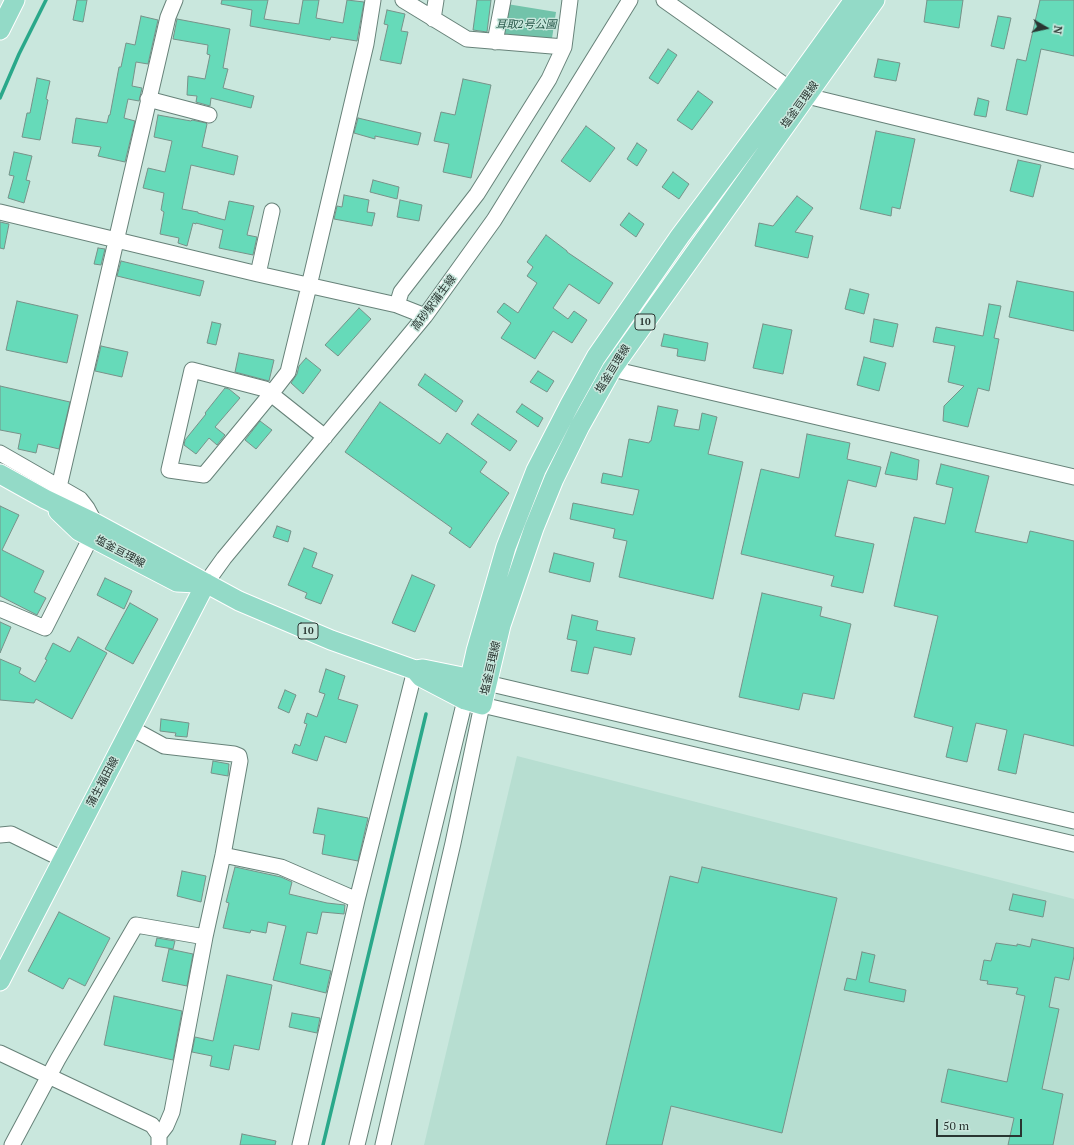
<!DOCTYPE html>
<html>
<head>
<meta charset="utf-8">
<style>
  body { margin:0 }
  #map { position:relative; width:1074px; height:1145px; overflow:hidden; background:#c9e7dd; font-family:"PT Serif",serif }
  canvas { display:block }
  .north { position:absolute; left:1026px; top:8px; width:40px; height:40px; -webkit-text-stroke:3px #c9e7dd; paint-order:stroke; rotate:99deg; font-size:11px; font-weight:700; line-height:16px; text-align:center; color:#293531 }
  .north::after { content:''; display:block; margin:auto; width:14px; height:18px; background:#293531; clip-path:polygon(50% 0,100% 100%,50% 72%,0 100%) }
  .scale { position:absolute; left:936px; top:1119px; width:86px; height:18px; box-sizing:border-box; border:2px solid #293531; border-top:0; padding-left:5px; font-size:12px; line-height:14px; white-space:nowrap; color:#293531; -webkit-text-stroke:3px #c9e7dd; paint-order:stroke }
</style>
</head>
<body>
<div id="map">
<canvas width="1074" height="1145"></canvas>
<div class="north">N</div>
<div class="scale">50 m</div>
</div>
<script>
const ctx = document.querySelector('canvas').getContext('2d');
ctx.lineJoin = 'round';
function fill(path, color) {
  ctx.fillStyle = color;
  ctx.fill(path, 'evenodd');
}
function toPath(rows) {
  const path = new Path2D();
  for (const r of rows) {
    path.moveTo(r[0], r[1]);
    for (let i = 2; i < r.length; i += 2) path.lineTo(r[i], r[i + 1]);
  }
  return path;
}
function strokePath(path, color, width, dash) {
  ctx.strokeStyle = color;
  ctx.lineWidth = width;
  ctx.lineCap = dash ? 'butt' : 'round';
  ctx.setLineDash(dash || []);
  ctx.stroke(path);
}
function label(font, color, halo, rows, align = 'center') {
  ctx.font = font + ' "PT Serif","Noto Sans JP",serif';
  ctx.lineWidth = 3;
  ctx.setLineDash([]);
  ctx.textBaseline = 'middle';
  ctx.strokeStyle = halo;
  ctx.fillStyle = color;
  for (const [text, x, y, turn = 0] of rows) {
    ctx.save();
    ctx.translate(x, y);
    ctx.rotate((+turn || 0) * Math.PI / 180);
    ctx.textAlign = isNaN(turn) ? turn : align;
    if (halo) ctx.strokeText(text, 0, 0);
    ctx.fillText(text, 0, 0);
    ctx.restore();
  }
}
const built = toPath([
  [517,756,1074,899,1074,1145,424,1145]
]);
const green = toPath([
  [507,4,556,12,551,45,501,40]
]);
const stream = toPath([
  [0,98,19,54,46,0],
  [323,1145,426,714]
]);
const building = toPath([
  [77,0,87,0,83,22,73,20,77,0],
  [222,0,268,0,264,19,299,24,303,0,319,0,316,18,343,23,347,0,364,2,357,41,331,37,330,40,250,26,252,10,221,4,222,0],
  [477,0,491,0,487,32,473,30,477,0],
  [927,0,963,0,959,28,924,22,927,0],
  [1040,0,1074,0,1074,56,1041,49,1027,115,1006,110,1017,59,1026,61,1040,0],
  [387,10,405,14,401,31,408,32,401,64,380,60,388,25,384,24,387,10],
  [141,16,158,20,148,64,136,62,132,86,142,88,139,101,128,99,124,118,135,121,125,162,98,156,101,147,72,143,76,118,107,123,109,115,110,115,119,67,121,67,126,43,135,45,141,16],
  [998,16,1011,18,1004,49,991,46,998,16],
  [177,19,230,29,223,68,228,69,223,88,254,96,251,108,211,98,210,106,196,102,197,96,187,95,188,76,205,79,210,55,207,54,208,45,173,39,177,19],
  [668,49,677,55,658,84,649,78,668,49],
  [878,59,900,63,896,81,874,77,878,59],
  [37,78,50,81,46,99,48,100,40,140,22,137,27,113,30,113,37,78],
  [463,79,491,85,471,178,443,172,449,144,434,141,441,112,455,115,463,79],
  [698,91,713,102,692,130,677,120,698,91],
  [978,98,989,101,986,117,974,115,978,98],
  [158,115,191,121,192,120,206,123,207,124,202,147,238,156,234,175,191,165,182,209,198,212,198,213,225,220,229,201,254,206,247,235,257,237,253,255,219,248,223,230,196,223,196,224,193,223,187,246,178,243,179,238,160,234,164,212,161,210,164,193,143,188,148,168,165,172,172,141,154,137,158,115],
  [358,118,421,133,418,145,375,136,375,139,354,133,358,118],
  [586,126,615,148,590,182,561,161,586,126],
  [876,131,915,139,900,209,892,207,891,216,860,209,876,131],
  [637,143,647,150,637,166,627,159,637,143],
  [14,152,32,156,26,180,30,181,24,203,8,198,14,176,9,175,14,152],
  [1018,160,1041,165,1033,197,1010,191,1018,160],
  [673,172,689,184,679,199,662,187,673,172],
  [373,180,399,187,397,199,370,192,373,180],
  [344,195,369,200,367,212,375,213,372,226,334,219,337,206,342,207,344,195],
  [797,196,813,208,795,232,813,236,808,258,755,246,759,223,773,226,797,196],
  [400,200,422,205,419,221,397,217,400,200],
  [629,213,644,224,636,237,620,225,629,213],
  [0,222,9,224,4,249,0,248,0,222],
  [546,235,567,251,567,252,613,283,599,304,569,284,553,308,568,319,574,311,587,320,572,343,553,331,535,359,501,338,511,323,497,312,504,303,518,313,537,283,527,276,533,267,527,262,546,235],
  [98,248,105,249,101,265,94,264,98,248],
  [121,261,204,281,200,296,117,276,121,261],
  [1017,281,1074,292,1074,331,1009,317,1017,281],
  [850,289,869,294,864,314,845,309,850,289],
  [17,301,78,315,67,363,6,350,17,301],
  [989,304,1001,306,994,338,999,339,989,391,978,388,968,427,943,421,944,406,964,386,948,382,955,346,933,342,936,327,983,336,989,304],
  [359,308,371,319,338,356,325,345,359,308],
  [874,319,898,324,893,347,870,342,874,319],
  [212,322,221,324,216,345,207,343,212,322],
  [763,324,792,330,783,374,753,368,763,324],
  [664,334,708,343,705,361,677,356,678,349,661,346,664,334],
  [101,346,128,352,122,377,95,371,101,346],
  [239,353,274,360,269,381,235,372,239,353],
  [864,357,886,363,879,391,857,385,864,357],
  [306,358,321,370,303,394,291,383,297,374,299,366,306,358],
  [538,371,554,381,547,392,530,382,538,371],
  [425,374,463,401,456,412,418,385,425,374],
  [0,386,70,402,59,449,38,444,36,453,18,449,21,434,0,430,0,386],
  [225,388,229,389,240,398,215,427,225,435,217,445,209,438,196,454,184,445,185,440,206,414,205,413,225,388],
  [380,402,440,444,447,433,487,462,480,472,509,493,470,548,449,533,452,528,345,452,380,402],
  [522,404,543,418,538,427,516,412,522,404],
  [658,406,678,410,674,426,699,430,702,413,717,417,708,454,743,462,713,599,619,577,627,541,613,538,615,529,570,519,573,503,633,515,639,490,601,483,603,473,622,477,629,439,649,443,650,441,651,441,658,406],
  [478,414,517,441,510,451,471,424,478,414],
  [260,421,272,430,256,449,245,440,260,421],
  [807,434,850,443,847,459,881,467,876,487,848,480,835,536,874,544,863,593,831,586,834,576,741,554,761,469,799,478,807,434],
  [891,452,919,460,917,480,885,474,891,452],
  [941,464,989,476,975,532,1027,543,1030,531,1074,541,1074,746,1024,734,1016,774,998,770,1007,730,976,723,967,762,946,757,953,727,914,717,938,616,894,606,914,517,945,524,953,488,936,484,941,464],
  [0,506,19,515,2,550,44,571,34,592,46,598,37,615,0,596,0,506],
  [277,526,291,531,288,542,273,537,277,526],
  [304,548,317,553,312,567,333,575,321,604,305,598,307,593,288,585,304,548],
  [554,553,594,563,590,582,549,572,554,553],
  [412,575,435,585,415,632,392,623,412,575],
  [105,578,132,591,124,609,97,595,105,578],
  [762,593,822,607,820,616,851,624,834,699,803,693,799,710,739,697,762,593],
  [130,603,158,619,133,664,105,649,130,603],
  [572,615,598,621,596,630,635,638,631,655,594,647,588,674,571,671,577,641,567,639,572,615],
  [0,622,11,627,0,653,0,622],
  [78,637,107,653,72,719,36,699,34,703,0,700,0,659,21,668,19,673,35,682,47,660,45,659,53,643,70,652,78,637],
  [326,669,345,676,338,699,358,705,346,743,325,736,317,761,292,753,295,744,300,746,307,724,304,723,307,713,317,717,325,694,319,692,326,669],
  [285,690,296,695,289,713,278,708,285,690],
  [161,719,189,723,187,737,175,736,176,733,160,731,161,719],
  [213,761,229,764,228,776,211,773,213,761],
  [318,808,368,818,358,861,322,854,325,835,313,833,318,808],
  [235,867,281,877,292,882,289,894,327,903,345,905,344,914,322,912,317,934,307,932,300,964,331,971,326,993,273,980,286,926,268,922,266,933,251,930,250,933,223,928,229,903,226,902,235,867],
  [702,867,837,898,782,1133,671,1106,662,1145,606,1145,670,876,698,883,702,867],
  [182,871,206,876,201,902,177,896,182,871],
  [1013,894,1046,901,1043,917,1009,910,1013,894],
  [59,912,110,938,85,986,69,978,63,989,28,971,59,912],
  [157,938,175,941,173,949,155,946,157,938],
  [1032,939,1074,948,1074,956,1069,980,1055,977,1049,1007,1059,1009,1042,1089,1063,1094,1053,1145,1008,1145,1014,1118,941,1102,948,1069,1007,1082,1025,996,1016,994,1018,988,987,984,988,981,980,980,984,960,991,961,996,943,1017,946,1017,944,1030,947,1032,939],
  [169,949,193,954,187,986,162,981,169,949],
  [862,952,875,955,869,982,906,990,904,1002,844,990,847,978,856,980,862,952],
  [227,975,272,985,259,1050,234,1045,229,1070,210,1066,212,1056,192,1052,195,1037,213,1041,227,975],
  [114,996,182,1011,173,1060,104,1045,114,996],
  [292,1013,320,1018,317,1033,289,1027,292,1013],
  [242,1134,276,1141,275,1145,240,1145,242,1134]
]);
const minor = toPath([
  [403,0,467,39,564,47],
  [664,0,790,89,807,96,1074,161],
  [433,19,436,0],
  [495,42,503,0],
  [148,99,209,115],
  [0,212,258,274,397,305,425,316],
  [258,274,272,211],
  [397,305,401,292,477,194,549,79,564,47,570,0],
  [612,369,1074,477],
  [325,437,271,394,265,389,192,370,169,470,204,475,271,394,288,372,309,286,366,44,373,0],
  [0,453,80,499,87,508,95,523],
  [59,487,168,17,175,0],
  [206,583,224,558,425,316,494,220,630,0],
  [0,609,45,628,91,537],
  [487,683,1074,821],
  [131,728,164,746,234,754,239,756,240,761,223,855,205,937,172,1112,166,1126,159,1135],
  [0,835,11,834,62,859],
  [223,855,281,867,357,900],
  [0,1053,152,1125,159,1135,159,1144],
  [12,1145,58,1059,136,925,205,937],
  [300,1145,357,900,415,670],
  [357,1145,465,700],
  [383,1145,453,843,482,705,1074,844]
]);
const major = toPath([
  [0,30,15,0],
  [0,474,45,499,95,523,239,601,331,640,415,670,421,677,465,700,482,705,501,625,534,528,554,479,580,426,612,369,875,0],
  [58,511,79,531,177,582,197,583],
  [416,670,423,669,482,681],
  [465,700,476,651,506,547,536,470,570,404,596,357,680,236,790,89,854,0],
  [0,981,206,583]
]);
const shields = [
  [645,322,20],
  [308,631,20]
];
const shieldNames = [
  ["10",645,322],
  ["10",308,631]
];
const parkNames = [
  ["耳取2号公園",526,25]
];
const streetNames = [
  ["塩釜亘理線",800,105,-54],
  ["高砂駅蒲生線",434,303,-53],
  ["塩釜亘理線",613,369,-58],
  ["塩釜亘理線",120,552,28],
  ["塩釜亘理線",491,668,-77],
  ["蒲生福田線",103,782,-62]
];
fill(built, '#b7ded1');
fill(green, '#72c3aa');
strokePath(stream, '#2aa88a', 3.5);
fill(building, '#66dab9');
strokePath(building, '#779289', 1);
strokePath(minor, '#678279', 17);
strokePath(major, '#fff', 21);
strokePath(minor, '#fff', 15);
strokePath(major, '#93dac7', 19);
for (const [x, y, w] of shields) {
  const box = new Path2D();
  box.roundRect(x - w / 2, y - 8, w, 16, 3);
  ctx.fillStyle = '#c9e7dd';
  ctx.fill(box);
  strokePath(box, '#293531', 1);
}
label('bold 10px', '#293531', null, shieldNames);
label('italic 11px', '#28594b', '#c9e7dd', parkNames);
label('11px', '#293531', '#c9e7dd', streetNames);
</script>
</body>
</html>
